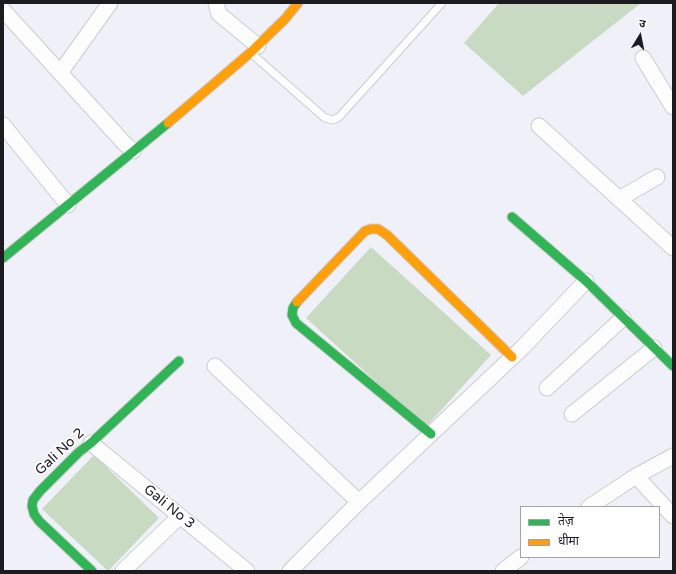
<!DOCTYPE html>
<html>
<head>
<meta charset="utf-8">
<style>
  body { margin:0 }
  #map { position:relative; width:676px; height:574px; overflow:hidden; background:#f0f0f8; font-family:"Varela Round","Noto Sans Devanagari",sans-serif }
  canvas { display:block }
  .frame { position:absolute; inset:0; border:4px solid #1c1b20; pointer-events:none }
  .legend { position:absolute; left:520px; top:506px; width:140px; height:52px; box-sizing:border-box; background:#fff; border:1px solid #a4a4a6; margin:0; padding:5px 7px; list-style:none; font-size:12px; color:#1c1b20 }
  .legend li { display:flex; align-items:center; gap:8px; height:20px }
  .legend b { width:20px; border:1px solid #a4a4a6 }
  .north { position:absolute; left:620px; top:16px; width:40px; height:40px; -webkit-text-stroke:3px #fff; paint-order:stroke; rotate:10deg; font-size:11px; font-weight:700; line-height:16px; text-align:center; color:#1c1b20 }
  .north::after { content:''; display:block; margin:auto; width:14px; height:18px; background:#1c1b20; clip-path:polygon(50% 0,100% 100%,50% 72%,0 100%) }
</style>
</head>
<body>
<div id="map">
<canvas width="676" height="574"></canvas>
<div class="frame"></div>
<ul class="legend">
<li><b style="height:5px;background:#30b455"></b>तेज़</li>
<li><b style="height:5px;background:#ff9f0a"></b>धीमा</li>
</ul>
<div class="north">उ</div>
</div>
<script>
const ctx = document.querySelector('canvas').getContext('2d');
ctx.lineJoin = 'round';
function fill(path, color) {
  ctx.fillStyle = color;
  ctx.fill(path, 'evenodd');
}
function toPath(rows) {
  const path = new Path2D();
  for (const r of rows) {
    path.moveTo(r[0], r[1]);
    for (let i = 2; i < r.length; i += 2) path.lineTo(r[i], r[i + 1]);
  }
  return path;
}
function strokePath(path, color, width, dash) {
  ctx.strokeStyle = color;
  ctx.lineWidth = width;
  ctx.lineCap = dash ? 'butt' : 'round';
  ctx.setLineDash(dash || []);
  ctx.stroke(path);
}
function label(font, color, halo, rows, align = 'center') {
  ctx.font = font + ' "Varela Round",sans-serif';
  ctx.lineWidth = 3;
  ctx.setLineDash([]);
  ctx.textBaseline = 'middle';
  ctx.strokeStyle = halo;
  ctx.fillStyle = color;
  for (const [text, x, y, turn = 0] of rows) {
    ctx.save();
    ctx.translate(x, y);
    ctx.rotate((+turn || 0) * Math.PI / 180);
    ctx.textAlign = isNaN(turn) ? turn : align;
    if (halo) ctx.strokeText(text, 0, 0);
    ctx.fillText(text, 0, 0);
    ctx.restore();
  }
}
const green = toPath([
  [499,3,641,3,523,96,464,43],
  [371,247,491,355,426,427,306,318],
  [94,455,159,518,108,571,42,509]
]);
const lane = toPath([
  [252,54,325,118,333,120,339,117,442,3]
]);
const street = toPath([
  [216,3,219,14,258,46],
  [3,10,124,143,133,151],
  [643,58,673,107],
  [60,73,110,3],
  [3,125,68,205],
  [539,126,673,248],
  [619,199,657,177],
  [215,366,359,502],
  [547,388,623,318],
  [572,414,654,348],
  [91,443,247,571],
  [636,476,673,516],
  [589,507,636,476,673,456],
  [123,571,180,516],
  [290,571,359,502,522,348,586,281],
  [503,571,521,557]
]);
const fast = toPath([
  [512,217,586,281,673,366],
  [3,258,168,123],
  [297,302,293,308,292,315,296,323,431,434],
  [92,571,39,521,34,514,32,506,33,500,40,491,79,452,91,443,179,361]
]);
const slow = toPath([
  [168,123,250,53,285,19,298,3],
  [297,302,365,231,371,229,378,229,387,235,512,357]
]);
const streetNames = [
  ["Gali No 2",60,452,-43],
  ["Gali No 3",169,507,39]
];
fill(green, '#c8dac2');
strokePath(lane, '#cbcbd0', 9);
strokePath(street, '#cbcbd0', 17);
strokePath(fast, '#cbcbd0', 11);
strokePath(slow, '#cbcbd0', 11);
strokePath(lane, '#fdfdfe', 7);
strokePath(street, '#fdfdfe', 15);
strokePath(fast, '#30b455', 9);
strokePath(slow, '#ff9f0a', 9);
label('14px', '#1c1b20', '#fff', streetNames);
</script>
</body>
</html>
